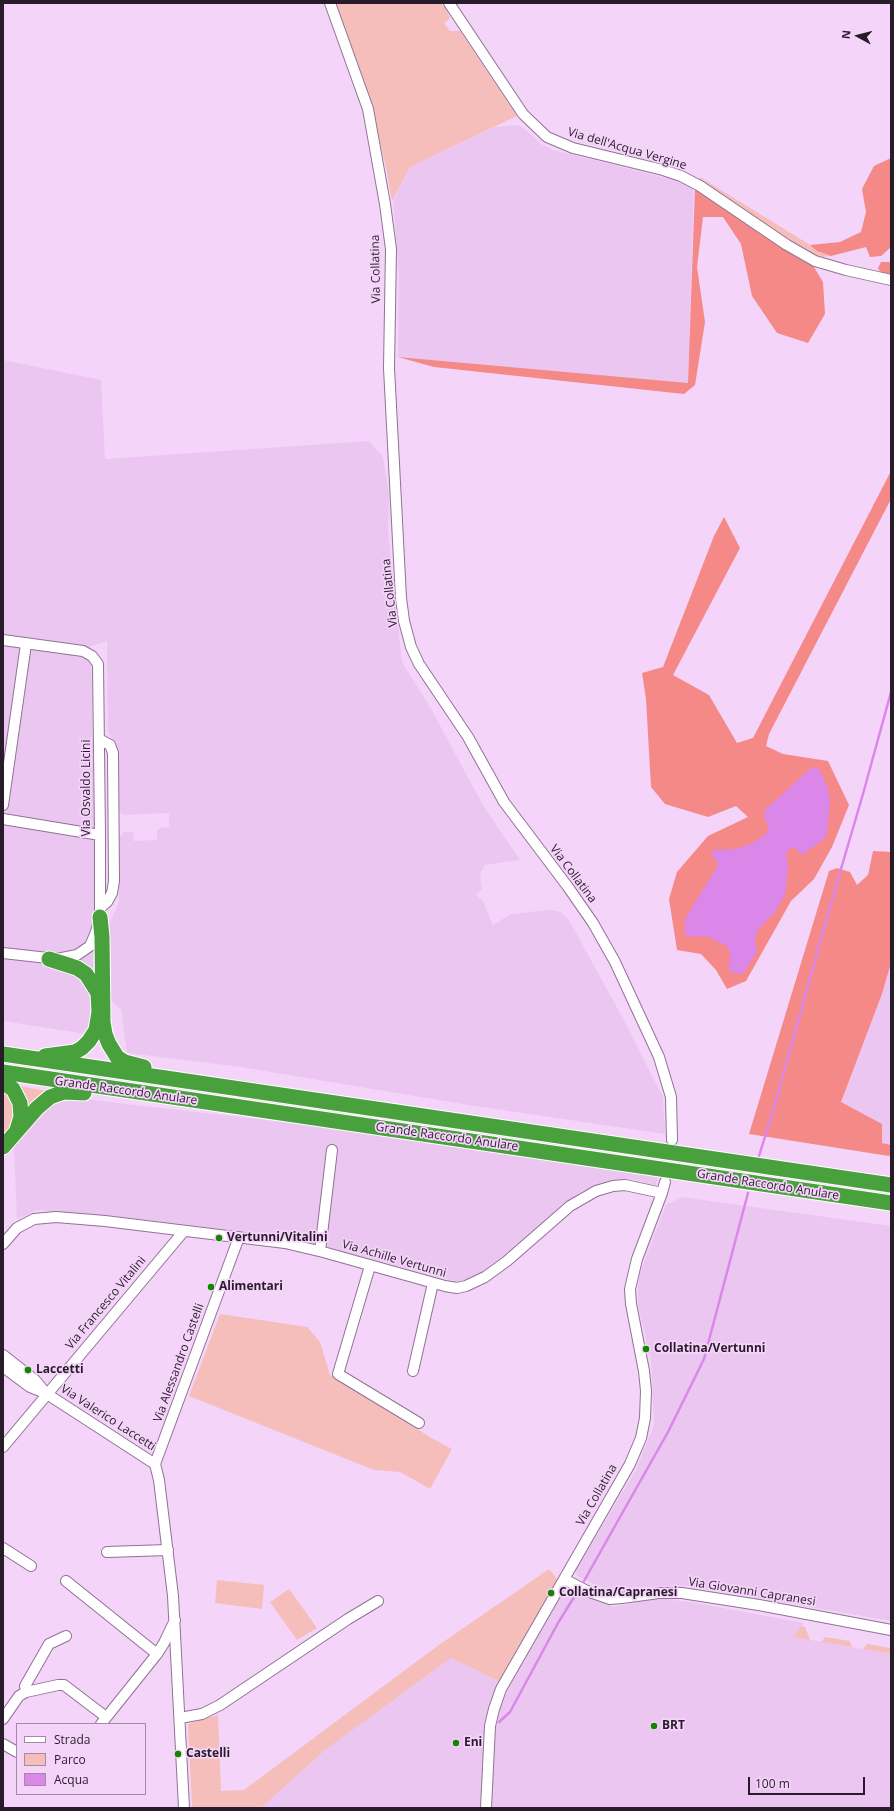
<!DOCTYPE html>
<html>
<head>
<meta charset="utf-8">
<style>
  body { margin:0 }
  #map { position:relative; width:894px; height:1811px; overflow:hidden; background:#f5d4fa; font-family:"Open Sans",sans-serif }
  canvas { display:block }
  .frame { position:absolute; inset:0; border:4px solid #281c2a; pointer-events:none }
  .legend { position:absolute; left:16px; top:1723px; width:130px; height:72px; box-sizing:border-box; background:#f5d4fa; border:1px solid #a38aa7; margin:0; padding:5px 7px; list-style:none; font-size:12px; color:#281c2a }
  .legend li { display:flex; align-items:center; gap:8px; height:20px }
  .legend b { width:20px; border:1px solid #a38aa7 }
  .north { position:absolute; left:838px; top:16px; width:40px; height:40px; -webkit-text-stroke:3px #f5d4fa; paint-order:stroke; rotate:277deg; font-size:11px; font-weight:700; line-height:16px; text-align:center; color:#281c2a }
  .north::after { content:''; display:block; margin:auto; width:14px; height:18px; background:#281c2a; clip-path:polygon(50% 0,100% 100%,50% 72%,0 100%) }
  .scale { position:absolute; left:748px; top:1777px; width:117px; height:18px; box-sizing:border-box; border:2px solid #281c2a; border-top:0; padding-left:5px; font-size:12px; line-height:14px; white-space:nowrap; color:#281c2a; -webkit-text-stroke:3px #f5d4fa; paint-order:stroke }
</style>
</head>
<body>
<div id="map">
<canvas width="894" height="1811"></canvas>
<div class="frame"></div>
<ul class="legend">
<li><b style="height:5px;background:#fff"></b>Strada</li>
<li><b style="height:11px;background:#f5bebb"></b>Parco</li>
<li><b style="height:11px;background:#db86e9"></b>Acqua</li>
</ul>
<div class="north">N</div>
<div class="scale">100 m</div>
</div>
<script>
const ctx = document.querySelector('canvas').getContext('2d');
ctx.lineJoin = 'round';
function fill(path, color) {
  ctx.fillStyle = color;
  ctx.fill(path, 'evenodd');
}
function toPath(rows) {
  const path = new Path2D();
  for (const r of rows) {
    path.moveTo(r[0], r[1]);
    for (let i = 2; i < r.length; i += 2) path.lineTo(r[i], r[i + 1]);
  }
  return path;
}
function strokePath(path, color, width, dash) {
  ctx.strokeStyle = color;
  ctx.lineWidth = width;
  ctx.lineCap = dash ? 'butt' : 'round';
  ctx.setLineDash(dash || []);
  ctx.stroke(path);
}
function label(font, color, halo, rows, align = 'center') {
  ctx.font = font + ' "Open Sans",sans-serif';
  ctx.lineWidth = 3.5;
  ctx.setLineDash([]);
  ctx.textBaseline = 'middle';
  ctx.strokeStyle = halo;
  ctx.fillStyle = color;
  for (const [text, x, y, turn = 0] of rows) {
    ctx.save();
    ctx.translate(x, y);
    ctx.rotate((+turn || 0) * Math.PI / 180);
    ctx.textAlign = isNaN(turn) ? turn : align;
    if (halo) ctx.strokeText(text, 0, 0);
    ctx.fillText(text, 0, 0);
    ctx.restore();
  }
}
const built = toPath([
  [518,125,526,130,541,144,553,150,670,179,687,185,694,191,688,384,398,357,399,273,393,201,410,167,495,127],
  [3,360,101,380,105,459,369,441,383,457,389,494,388,532,402,662,430,707,484,807,520,860,484,865,480,876,482,889,476,895,483,901,493,925,511,914,548,910,557,911,563,914,569,920,625,1022,663,1097,665,1134,475,1106,241,1067,127,1053,121,1009,109,999,109,924,119,903,119,838,124,832,133,832,134,841,157,840,157,831,160,828,169,827,169,813,123,815,119,811,118,750,108,731,107,641,91,646,95,849,92,1020,86,1034,3,1021],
  [891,963,891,1145,882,1143,841,1102,882,994],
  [66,1097,344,1129,658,1177,656,1185,630,1179,605,1182,580,1192,533,1233,480,1273,461,1283,327,1247,279,1236,116,1216,37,1210,17,1219,14,1147,47,1104],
  [682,1197,891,1226,891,1621,689,1586,640,1587,618,1591,608,1590,577,1576,576,1569,636,1470,654,1425,651,1360,638,1305,638,1283,642,1267,666,1205],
  [570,1590,614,1607,658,1598,690,1602,804,1623,794,1637,891,1654,891,1808,492,1808,494,1745,499,1708,514,1678,561,1596],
  [451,1658,499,1681,491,1703,482,1808,261,1808,324,1751]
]);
const green = toPath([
  [337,3,441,3,446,8,450,18,444,23,450,31,460,31,517,116,410,167,392,201,386,167,371,105,339,17],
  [700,177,810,245,817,251,831,256,822,257,794,246,699,181],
  [15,1085,46,1091,34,1100,27,1110],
  [3,1088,12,1097,17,1118,3,1140],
  [220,1314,307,1327,320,1342,330,1375,433,1439,452,1449,430,1489,400,1472,374,1470,189,1396],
  [549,1569,559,1581,499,1681,451,1658,324,1751,261,1808,192,1808,188,1724,218,1715,221,1791,244,1790,436,1647],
  [217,1580,264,1585,262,1609,215,1603],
  [289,1589,317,1628,297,1640,270,1602],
  [801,1626,805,1627,810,1640,793,1637],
  [825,1637,850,1641,852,1647,821,1642],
  [867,1644,891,1648,891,1654,863,1649]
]);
const forest = toPath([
  [891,158,891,247,881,256,870,257,866,247,831,256,817,251,810,245,840,242,861,232,866,212,862,189,874,166],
  [695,189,698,189,784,249,814,267,823,282,825,314,808,343,777,333,752,296,741,244,723,217,703,217,697,267,705,322,695,385,684,394,434,367,398,357,688,383],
  [881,262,891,262,891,275,881,273,878,268],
  [891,471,891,499,769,734,766,746,783,754,828,761,849,805,832,847,814,879,791,901,746,981,727,989,716,970,701,954,677,950,669,899,677,872,708,836,748,817,736,806,708,817,665,804,651,787,646,699,642,673,663,667,714,536,724,517,740,548,673,675,709,695,737,743,753,738],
  [873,851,891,852,891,963,882,994,841,1102,882,1124,882,1143,891,1145,891,1154,889,1156,749,1134,829,871,837,868,850,872,857,885,868,875]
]);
const water = toPath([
  [812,767,820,770,828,789,830,805,827,832,824,839,802,855,795,848,790,848,786,854,788,869,785,894,775,912,757,931,755,941,757,952,743,974,734,973,729,970,730,952,727,946,706,936,687,937,685,933,685,919,717,867,718,863,712,856,712,852,715,850,735,849,751,844,766,834,769,827,765,821,764,811]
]);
const stream = toPath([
  [759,1156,773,1111,836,886,863,794,891,692],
  [584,1581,668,1432,704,1359,748,1193],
  [499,1722,510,1712,558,1623,576,1594]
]);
const minor = toPath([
  [330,3,368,109,385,204,391,249,389,368,401,598,404,621,411,647,419,664,468,737,504,802,568,887,593,923,615,962,659,1057,671,1097,672,1140],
  [449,3,523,114,547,137,573,148,663,170,681,176,700,186,787,245,815,261,846,270,891,280],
  [3,640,83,651,92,656,98,664,100,835,100,917,96,932,90,946,77,955,57,959,3,953],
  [99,739,110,745,113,753,114,881,112,893,107,902,100,908],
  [3,805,26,644],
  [3,819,100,835],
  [3,1244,17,1228,34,1219,56,1217,105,1221,285,1243,323,1252,445,1286,457,1288,466,1286,485,1277,507,1261,570,1206,596,1191,613,1186,625,1185,662,1193],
  [320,1251,332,1150],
  [370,1266,338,1374,419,1423],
  [3,1355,35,1380,45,1392],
  [3,1367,30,1387,47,1394,155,1464],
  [413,1371,433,1283],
  [3,1447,184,1231],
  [3,1548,31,1566],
  [107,1552,168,1550],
  [564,1579,587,1591,610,1599,622,1598,659,1593,682,1593,759,1605,891,1630],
  [66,1581,157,1654],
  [26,1692,25,1686,49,1644,66,1636],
  [180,1718,202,1714,220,1705,348,1619,378,1601],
  [3,1719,19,1696,26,1692,58,1685,64,1685,106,1717],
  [101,1724,157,1654,164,1643,175,1620],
  [3,1744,17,1752],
  [184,1808,173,1596,159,1480,155,1464,239,1237],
  [486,1808,490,1726,494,1709,501,1689,630,1464,641,1438,645,1418,646,1391,644,1371,631,1304,630,1289,637,1259,662,1193,665,1182]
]);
const highway = toPath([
  [100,917,102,937,103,1022,105,1034,109,1044,117,1057,125,1062,144,1067],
  [3,1054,891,1185],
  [45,1056,75,1052,82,1048,89,1041,96,1030,99,1012,98,993,86,974,77,968,49,959],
  [3,1072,891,1203],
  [3,1083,13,1089,20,1103,21,1117,17,1130],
  [3,1147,37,1108,50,1097,64,1092,84,1093]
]);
const markers = [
  [219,1238,4,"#138500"],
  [211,1287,4,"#138500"],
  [646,1349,4,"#138500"],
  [28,1370,4,"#138500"],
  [551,1593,4,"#138500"],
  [654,1726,4,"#138500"],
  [456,1743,4,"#138500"],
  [178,1754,4,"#138500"]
];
const streetNames = [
  ["Via dell'Acqua Vergine",627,149,16],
  ["Via Collatina",376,269,-91],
  ["Via Collatina",390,593,-96],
  ["Via Osvaldo Licini",87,788,-90],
  ["Via Collatina",573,874,53],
  ["Grande Raccordo Anulare",126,1091,8],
  ["Grande Raccordo Anulare",447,1137,8],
  ["Grande Raccordo Anulare",768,1185,9],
  ["Via Achille Vertunni",394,1259,16],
  ["Via Francesco Vitalini",106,1303,-50],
  ["Via Alessandro Castelli",179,1363,-70],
  ["Via Valerico Laccetti",108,1418,33],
  ["Via Collatina",597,1495,-60],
  ["Via Giovanni Capranesi",752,1592,9]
];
const poiNames = [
  ["Vertunni/Vitalini",227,1238],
  ["Alimentari",219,1287],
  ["Collatina/Vertunni",654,1349],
  ["Laccetti",36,1370],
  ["Collatina/Capranesi",559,1593],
  ["BRT",662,1726],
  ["Eni",464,1743],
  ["Castelli",186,1754]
];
fill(built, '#ebc6f1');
fill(green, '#f5bebb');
fill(forest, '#f48987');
fill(water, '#db86e9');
strokePath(stream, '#db86e9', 2.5);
strokePath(minor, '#907295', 12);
strokePath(highway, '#fff', 17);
strokePath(minor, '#fff', 10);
strokePath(highway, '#48a13d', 15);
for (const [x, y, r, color] of markers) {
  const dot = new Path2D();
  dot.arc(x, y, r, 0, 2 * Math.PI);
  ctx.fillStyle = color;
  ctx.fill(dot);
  strokePath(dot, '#f5d4fa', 1.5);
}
label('12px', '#281c2a', '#f5d4fa', streetNames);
label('bold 12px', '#281c2a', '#f5d4fa', poiNames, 'left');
</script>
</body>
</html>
